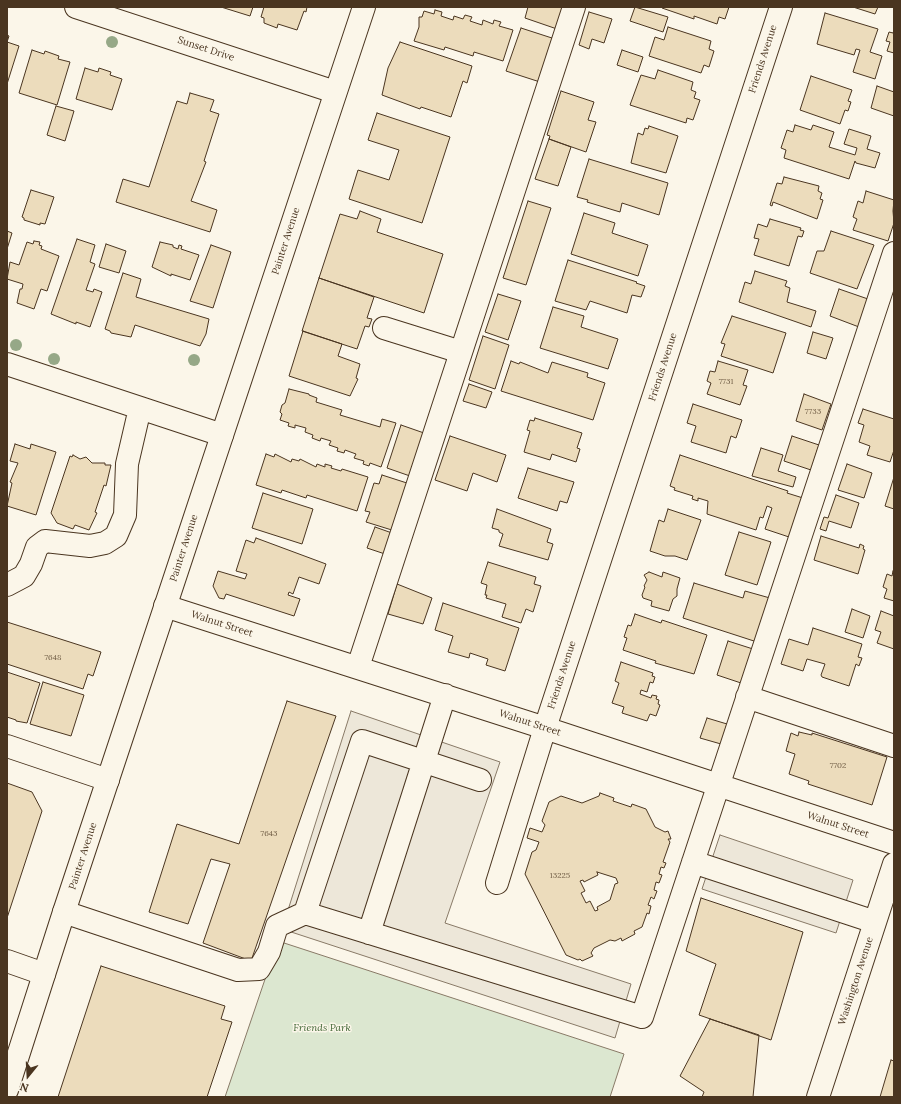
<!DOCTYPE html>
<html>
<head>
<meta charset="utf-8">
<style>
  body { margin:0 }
  #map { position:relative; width:901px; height:1104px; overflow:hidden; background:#fbf6e9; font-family:Lora,serif }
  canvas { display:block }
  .frame { position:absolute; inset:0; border:8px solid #4a3520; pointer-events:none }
  .north { position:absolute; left:8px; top:1056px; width:40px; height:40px; -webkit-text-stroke:3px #fbf6e9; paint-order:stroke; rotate:198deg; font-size:11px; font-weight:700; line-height:16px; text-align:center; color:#4a3520 }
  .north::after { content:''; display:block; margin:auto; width:14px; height:18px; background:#4a3520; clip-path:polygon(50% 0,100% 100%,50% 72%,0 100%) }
</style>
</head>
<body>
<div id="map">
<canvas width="901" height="1104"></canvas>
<div class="frame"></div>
<div class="north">N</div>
</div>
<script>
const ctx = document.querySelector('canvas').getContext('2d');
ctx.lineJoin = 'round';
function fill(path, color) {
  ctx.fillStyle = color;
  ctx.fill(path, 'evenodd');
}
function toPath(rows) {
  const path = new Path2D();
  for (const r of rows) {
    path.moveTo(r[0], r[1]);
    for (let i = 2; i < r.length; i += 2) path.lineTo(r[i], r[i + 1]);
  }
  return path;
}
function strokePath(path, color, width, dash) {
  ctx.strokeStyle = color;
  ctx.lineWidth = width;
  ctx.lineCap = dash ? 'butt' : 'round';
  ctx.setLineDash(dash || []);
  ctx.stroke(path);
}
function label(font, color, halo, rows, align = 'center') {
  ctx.font = font + ' Lora,serif';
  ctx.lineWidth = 3;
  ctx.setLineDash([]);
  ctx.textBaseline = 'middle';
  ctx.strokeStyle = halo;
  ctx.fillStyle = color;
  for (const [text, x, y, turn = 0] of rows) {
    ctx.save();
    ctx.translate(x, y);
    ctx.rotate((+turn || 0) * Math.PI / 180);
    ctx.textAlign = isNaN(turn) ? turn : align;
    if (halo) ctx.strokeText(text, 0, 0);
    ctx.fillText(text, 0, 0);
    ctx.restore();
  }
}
const green = toPath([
  [278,941,624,1054,610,1097,225,1097,278,941]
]);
const parking = toPath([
  [351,711,500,762,445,923,631,984,615,1038,282,929,351,711],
  [720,835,853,880,836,933,702,889,720,835]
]);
const building = toPath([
  [221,7,253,7,250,16,221,7],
  [264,7,307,7,306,12,304,11,297,30,278,24,277,28,264,23,264,18,261,17,264,7],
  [528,7,564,7,557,29,525,18,528,7],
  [635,7,668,17,663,32,630,21,635,7],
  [662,7,729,7,725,19,719,17,717,24,694,16,694,19,662,8,662,7],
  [853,7,878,7,875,14,853,7],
  [435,10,442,12,441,16,453,20,454,16,463,19,465,15,472,17,470,21,482,25,483,20,493,24,494,20,501,22,499,26,513,30,503,61,474,52,473,56,445,47,444,50,414,41,419,27,419,17,422,17,424,11,434,14,435,10],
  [589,12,612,19,604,43,592,39,589,49,579,45,589,12],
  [825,13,878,29,870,52,882,56,875,79,853,72,860,50,856,49,854,55,817,44,825,13],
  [668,27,711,41,709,49,714,51,709,67,704,65,701,73,649,56,655,37,664,40,668,27],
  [521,28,555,39,540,82,506,71,521,28],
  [894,30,894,53,887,51,890,42,886,41,889,32,893,33,894,30],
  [7,35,9,36,7,42,19,46,7,84,7,35],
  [400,42,472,66,467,83,463,81,451,117,421,107,420,109,382,95,388,68,400,42],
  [32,50,44,54,45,51,59,56,58,59,70,62,57,105,19,93,32,50],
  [622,50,643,57,638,72,617,65,622,50],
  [85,68,98,72,99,68,111,72,110,75,122,79,112,110,76,99,85,68],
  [658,70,693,82,691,90,696,92,694,98,700,100,693,120,687,118,686,123,630,105,641,75,655,79,658,70],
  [811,76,852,90,848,101,851,102,848,111,845,110,840,124,800,110,811,76],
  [877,86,894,92,894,116,871,108,877,86],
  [561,91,594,102,588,120,596,122,586,152,549,139,550,136,547,135,561,91],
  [190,93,214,100,210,111,219,114,204,161,206,162,191,201,217,210,210,232,116,202,123,179,149,187,177,101,187,104,190,93],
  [56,106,74,111,65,141,47,135,56,106],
  [377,113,450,137,422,223,349,199,358,170,389,180,399,150,368,140,377,113],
  [795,125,811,130,813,125,834,132,829,147,855,155,857,148,844,144,849,129,871,136,867,149,880,153,875,168,856,163,855,161,849,179,784,158,786,150,781,148,787,130,793,132,795,125],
  [649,126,678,136,666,173,631,163,638,133,643,135,645,128,648,129,649,126],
  [549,139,571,147,558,186,535,179,549,139],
  [589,159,668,183,659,215,622,203,620,212,587,202,588,200,577,197,589,159],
  [784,177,819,186,818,191,822,193,820,199,823,200,817,219,773,202,772,206,770,205,777,183,782,184,784,177],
  [31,190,54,197,45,224,40,223,40,225,24,220,24,218,22,217,31,190],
  [866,191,894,200,893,211,894,223,888,241,853,230,857,219,853,217,858,201,863,203,866,191],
  [528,201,551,208,526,285,503,278,528,201],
  [360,211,381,219,377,232,443,254,424,313,319,278,340,214,357,219,360,211],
  [584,213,615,223,612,233,648,245,638,276,571,254,584,213],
  [770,219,801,228,800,230,804,231,802,237,798,236,789,266,754,255,759,239,754,238,758,224,767,227,770,219],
  [7,231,12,233,7,249,7,231],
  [831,231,874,245,857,289,810,273,817,251,824,251,831,231],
  [77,239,95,245,90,262,95,264,86,290,93,292,94,289,102,292,90,327,76,322,76,324,51,314,77,239],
  [34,241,40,242,39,245,42,246,41,249,59,256,47,291,41,289,34,309,17,303,20,289,22,289,23,284,7,279,10,262,19,265,27,242,33,244,34,241],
  [160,242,173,245,173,247,178,249,179,245,182,246,181,249,199,255,190,280,171,274,171,276,152,267,160,242],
  [106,244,126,251,119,273,99,267,106,244],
  [211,245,231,252,213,308,190,301,211,245],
  [568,260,637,282,636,283,645,286,641,297,632,295,627,313,590,301,586,310,555,301,568,260],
  [755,271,787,281,785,286,790,288,787,302,816,311,811,327,739,302,745,282,751,284,755,271],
  [123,273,141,279,136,297,209,319,206,334,200,346,135,325,131,337,111,333,110,331,105,329,123,273],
  [319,278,374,297,367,318,372,319,369,327,365,326,357,349,302,331,319,278],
  [839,289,868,299,859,327,830,316,839,289],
  [498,294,521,301,508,340,485,332,498,294],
  [553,307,584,316,581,327,618,339,608,369,540,348,553,307],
  [732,316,786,333,773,373,721,356,725,344,721,343,732,316],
  [303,331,342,344,338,356,360,364,356,378,358,379,350,396,289,376,303,331],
  [813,332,833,338,826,359,807,353,813,332],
  [483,336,509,345,495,389,469,380,483,336],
  [511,361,519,364,520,362,548,373,552,362,588,373,587,377,605,383,593,420,501,391,511,361],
  [718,361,748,370,743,385,747,386,740,405,707,394,711,383,707,381,710,371,715,372,718,361],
  [469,384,492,392,486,408,463,401,469,384],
  [289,389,309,394,309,395,317,398,316,402,342,410,340,415,380,427,382,419,396,423,381,467,370,463,369,466,363,464,364,461,354,458,356,454,345,450,344,453,337,451,338,448,329,445,331,441,321,438,320,441,312,438,313,435,305,432,306,428,295,425,295,428,288,426,289,423,280,420,282,414,280,412,282,405,285,403,289,389],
  [804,394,831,404,822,430,796,421,804,394],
  [693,404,742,420,736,438,731,436,726,453,691,442,696,426,687,423,693,404],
  [863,409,894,419,894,450,890,462,867,455,870,446,859,442,864,425,858,423,863,409],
  [535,418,582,433,577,448,580,449,576,462,552,454,550,460,524,452,530,431,527,430,530,420,534,421,535,418],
  [401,425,424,433,410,476,387,468,401,425],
  [450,436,506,455,497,482,473,473,467,491,435,480,450,436],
  [792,436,819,445,811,470,784,461,792,436],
  [15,444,30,449,31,444,56,452,36,515,7,506,12,483,10,482,18,463,10,461,15,444],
  [761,448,783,455,778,471,796,477,793,487,752,476,761,448],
  [266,454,274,457,275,454,291,462,292,459,299,461,300,459,316,467,317,464,325,467,325,464,332,466,331,468,341,471,342,469,368,477,357,511,307,495,306,498,282,490,281,493,256,485,266,454],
  [73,455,80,459,86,457,92,463,105,463,105,465,111,465,106,486,104,485,95,512,97,513,89,530,75,525,73,529,57,523,51,513,70,456,72,457,73,455],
  [680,455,788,491,787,493,803,498,789,537,765,529,772,508,767,506,763,518,760,517,756,530,707,514,708,501,698,498,698,501,692,499,693,496,674,490,675,488,670,486,680,455],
  [847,464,872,473,864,498,838,490,847,464],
  [528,468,574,482,567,503,560,501,557,511,518,498,528,468],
  [382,475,410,484,395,531,366,522,370,512,365,511,374,483,379,484,382,475],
  [894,477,894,509,885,506,894,477],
  [263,493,313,509,302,544,252,528,263,493],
  [836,495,859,503,851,528,829,521,826,531,820,529,824,517,828,518,836,495],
  [497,509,551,529,547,542,553,544,548,560,499,546,503,534,499,532,499,530,492,528,497,509],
  [668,509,701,520,687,560,675,556,665,556,650,551,659,520,664,522,668,509],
  [375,527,392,533,385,554,367,548,375,527],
  [739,532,771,542,757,585,725,575,739,532],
  [821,536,859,548,860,544,864,546,863,549,865,550,858,574,814,560,821,536],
  [256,538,326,564,319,584,299,577,293,594,289,592,288,595,300,599,294,616,226,594,224,599,219,598,213,586,218,571,245,579,247,574,236,571,246,540,254,543,256,538],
  [488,562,536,577,534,584,541,586,533,612,526,609,521,623,502,617,506,604,486,598,487,595,485,595,487,585,481,583,488,562],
  [893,571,894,571,894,601,884,598,887,589,883,587,887,574,892,576,893,571],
  [649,572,662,577,663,572,680,578,677,589,677,596,673,599,669,611,651,606,652,601,643,598,642,595,645,587,644,586,647,580,644,575,649,572],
  [694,583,743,598,745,591,770,598,757,642,683,618,694,583],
  [397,584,432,598,423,624,388,614,397,584],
  [443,603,519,628,505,671,486,665,488,659,470,653,469,658,448,652,453,636,435,630,443,603],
  [852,609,870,616,863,638,845,632,852,609],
  [881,611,894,616,894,649,877,643,881,632,875,630,881,611],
  [635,614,661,623,662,620,707,635,694,674,655,663,656,661,623,650,627,638,624,637,628,625,631,626,635,614],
  [7,622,101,652,93,676,88,674,83,689,7,664,7,622],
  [813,628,862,644,858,657,862,658,859,666,856,664,849,686,822,677,821,675,825,664,807,659,803,671,781,664,789,639,808,645,813,628],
  [728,641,753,649,741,683,717,675,728,641],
  [621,662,653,673,652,676,655,677,653,683,650,682,647,692,641,690,640,694,651,698,652,695,657,696,656,699,659,700,658,704,660,705,656,716,650,714,647,721,622,713,624,707,612,703,619,683,615,681,621,662],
  [7,672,40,683,27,723,16,721,16,720,7,717,7,672],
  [43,682,84,695,71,736,30,724,43,682],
  [287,701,336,716,251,961,203,943,230,864,211,859,188,924,149,912,177,824,239,844,287,701],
  [707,718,727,724,721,744,700,738,707,718],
  [799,732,812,735,812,733,887,757,872,805,808,784,809,781,789,774,795,754,786,751,791,733,798,736,799,732],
  [7,783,32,792,42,811,7,918,7,783],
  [600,793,614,798,613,801,631,807,632,804,646,809,655,827,665,832,668,831,671,839,668,839,670,842,663,862,666,863,664,868,661,867,659,874,662,875,659,883,656,882,654,890,657,891,654,899,651,897,648,905,651,906,649,914,647,913,642,927,634,931,635,934,622,941,621,938,615,941,610,940,594,948,591,953,593,956,582,961,580,959,578,960,566,955,525,874,532,852,536,850,539,842,527,838,530,828,542,832,545,825,542,821,549,802,561,796,582,803,599,796,600,793],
  [597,872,616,878,618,883,615,884,610,900,597,907,598,910,595,911,590,901,586,903,581,893,585,891,580,881,583,880,584,882,598,875,597,872],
  [701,898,803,932,771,1040,699,1015,716,964,686,951,701,898],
  [101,966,225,1006,221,1019,232,1022,207,1097,58,1097,101,966],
  [710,1019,759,1035,753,1097,702,1097,704,1092,680,1076,710,1019],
  [891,1060,894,1061,894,1097,880,1097,891,1060]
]);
const minor = toPath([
  [76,7,335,92],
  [384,328,461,352],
  [7,364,222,435],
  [7,585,24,576,31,564,37,547,45,541,90,546,105,543,116,536,125,515,127,464,140,408],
  [165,606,545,728,894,843],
  [358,667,574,7],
  [747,697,894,746],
  [7,746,108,780],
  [693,862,875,922],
  [497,883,545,728,781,7],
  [64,912,238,970,259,969,269,952,277,926,305,913,642,1017,894,253],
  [305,913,362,741,480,780],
  [369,933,445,695],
  [7,961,44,974],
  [818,1097,894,864]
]);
const major = toPath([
  [7,1090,64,912,364,7]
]);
const trees = [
  [112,42],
  [16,345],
  [54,359],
  [194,360]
];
const numberNames = [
  ["7731",726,382],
  ["7733",813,412],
  ["7648",53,658],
  ["7702",838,766],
  ["7643",269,834],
  ["13225",560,876]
];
const streetNames = [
  ["Sunset Drive",206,49,18],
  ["Friends Avenue",763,59,-72],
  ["Painter Avenue",286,241,-72],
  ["Friends Avenue",663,367,-72],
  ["Painter Avenue",184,548,-72],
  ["Walnut Street",222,624,18],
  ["Friends Avenue",562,675,-72],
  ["Walnut Street",530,723,18],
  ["Walnut Street",838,825,18],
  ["Painter Avenue",83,856,-72],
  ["Washington Avenue",856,981,-72]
];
const parkNames = [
  ["Friends Park",322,1028]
];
fill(green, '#dce7d0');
strokePath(green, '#887966', 1);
fill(parking, '#ede7d9');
strokePath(parking, '#887966', 1);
fill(building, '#ecdcbc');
strokePath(building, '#4a3520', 1);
strokePath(minor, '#4a3520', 24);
strokePath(major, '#4a3520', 24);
strokePath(minor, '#fbf6e9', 22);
strokePath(major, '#fbf6e9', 22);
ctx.fillStyle = '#96a887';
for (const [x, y] of trees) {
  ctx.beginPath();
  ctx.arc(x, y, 6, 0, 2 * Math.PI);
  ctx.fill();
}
label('8px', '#725f47', null, numberNames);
label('10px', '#4a3520', '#fbf6e9', streetNames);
label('italic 10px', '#436837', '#fbf6e9', parkNames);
</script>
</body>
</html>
